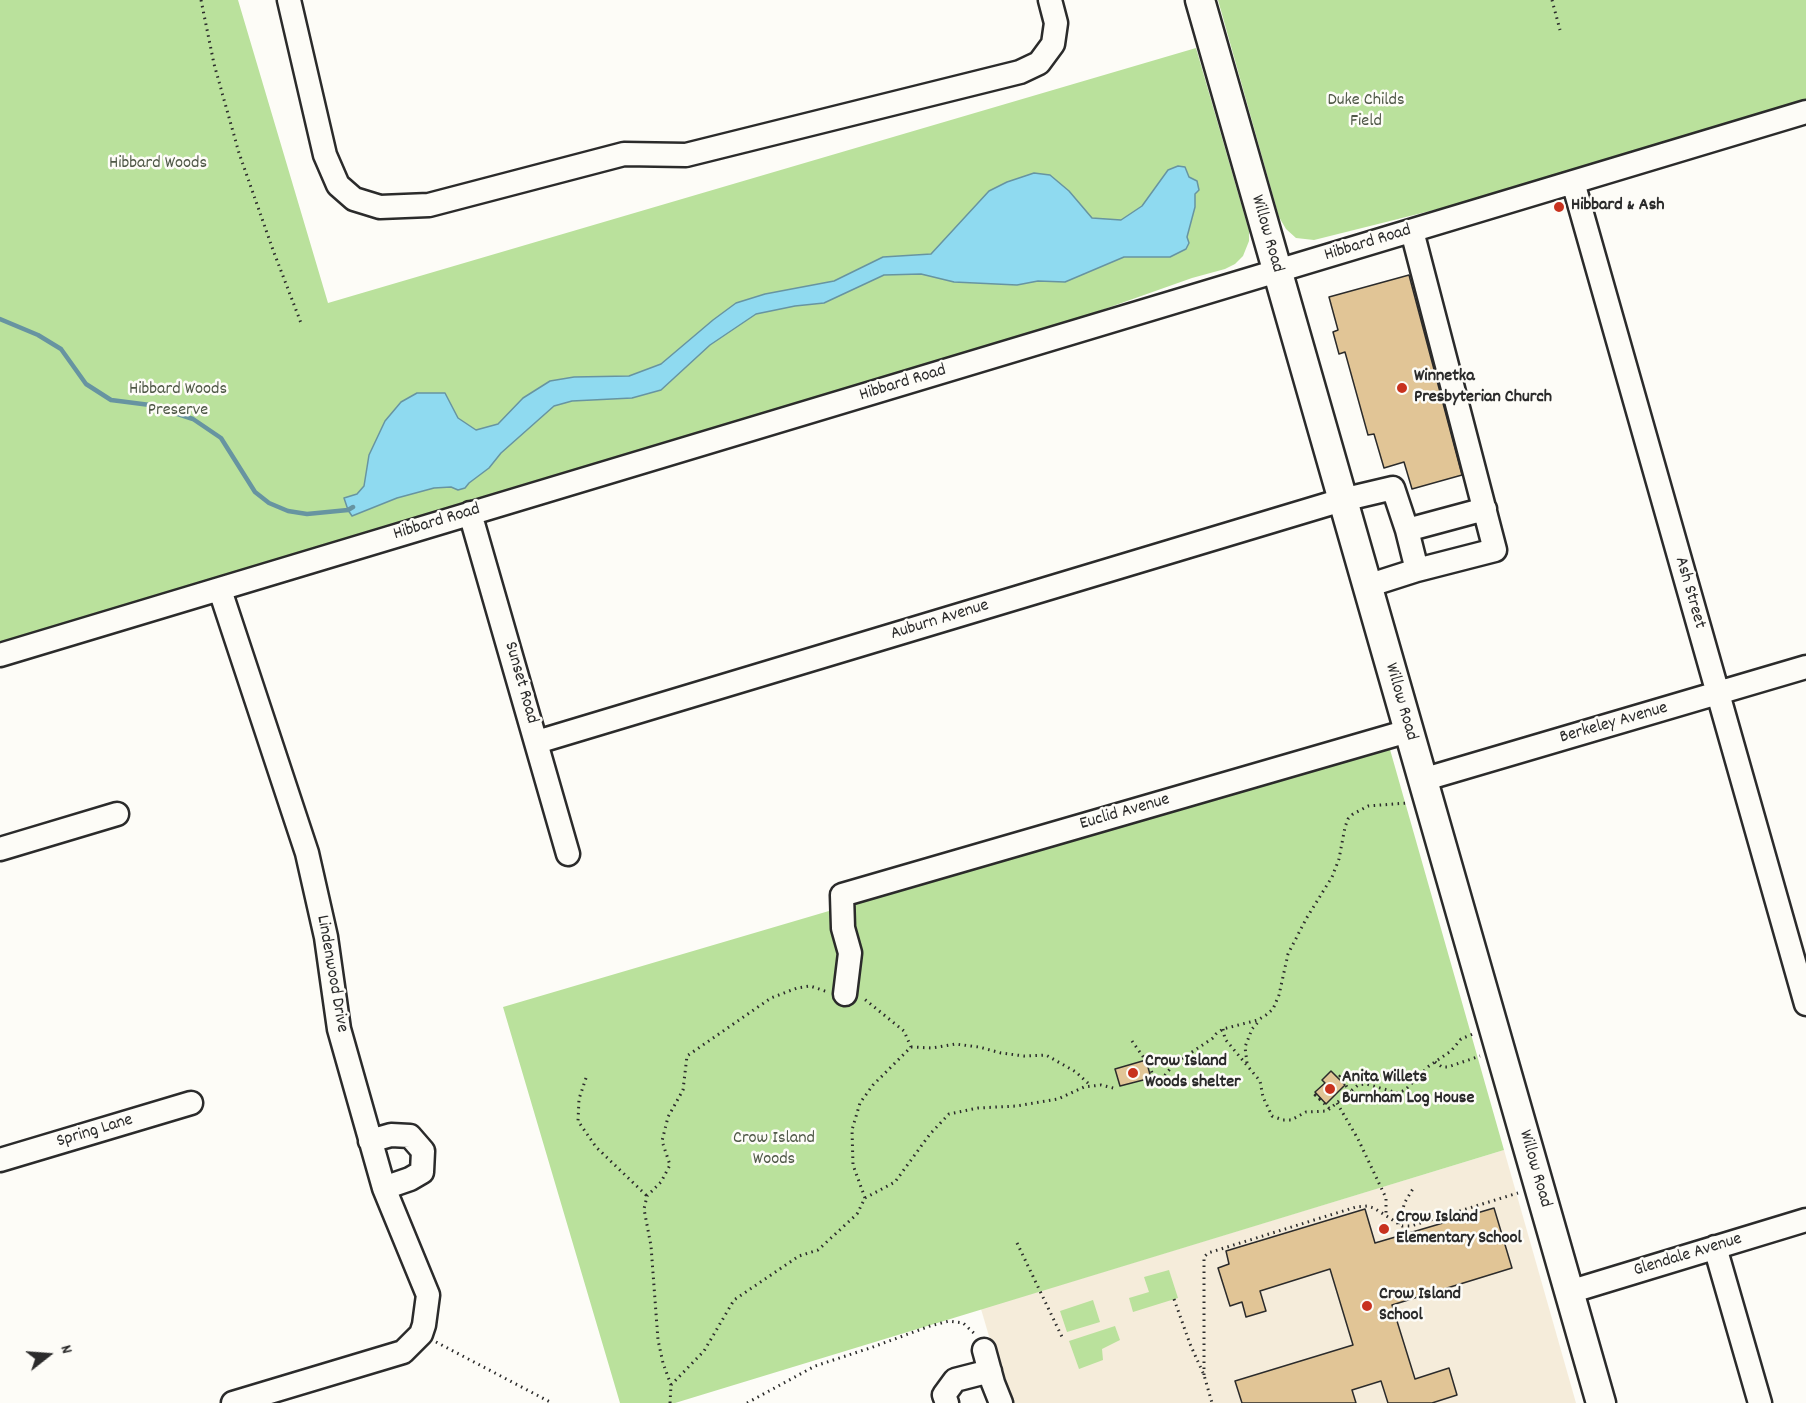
<!DOCTYPE html>
<html>
<head>
<meta charset="utf-8">
<style>
  body { margin:0 }
  #map { position:relative; width:1806px; height:1403px; overflow:hidden; background:#fdfcf7; font-family:Dekko,sans-serif }
  canvas { display:block }
  .north { position:absolute; left:18px; top:1325px; width:60px; height:60px; -webkit-text-stroke:4px #fdfcf7; paint-order:stroke; rotate:73deg; font-size:16px; font-weight:700; line-height:24px; text-align:center; color:#2b2b2b }
  .north::after { content:''; display:block; margin:auto; width:21px; height:27px; background:#2b2b2b; clip-path:polygon(50% 0,100% 100%,50% 72%,0 100%) }
</style>
</head>
<body>
<div id="map">
<canvas width="1806" height="1403"></canvas>
<div class="north">N</div>
</div>
<script>
const ctx = document.querySelector('canvas').getContext('2d');
ctx.lineJoin = 'round';
function fill(path, color) {
  ctx.fillStyle = color;
  ctx.fill(path, 'evenodd');
}
function toPath(rows) {
  const path = new Path2D();
  for (const r of rows) {
    path.moveTo(r[0], r[1]);
    for (let i = 2; i < r.length; i += 2) path.lineTo(r[i], r[i + 1]);
  }
  return path;
}
function strokePath(path, color, width, dash) {
  ctx.strokeStyle = color;
  ctx.lineWidth = width;
  ctx.lineCap = dash ? 'butt' : 'round';
  ctx.setLineDash(dash || []);
  ctx.stroke(path);
}
function label(font, color, halo, rows, align = 'center') {
  ctx.font = font + ' Dekko,sans-serif';
  ctx.lineWidth = 5;
  ctx.setLineDash([]);
  ctx.textBaseline = 'middle';
  ctx.strokeStyle = halo;
  ctx.fillStyle = color;
  for (const [text, x, y, turn = 0] of rows) {
    ctx.save();
    ctx.translate(x, y);
    ctx.rotate((+turn || 0) * Math.PI / 180);
    ctx.textAlign = isNaN(turn) ? turn : align;
    if (halo) ctx.strokeText(text, 0, 0);
    ctx.fillText(text, 0, 0);
    ctx.restore();
  }
}
const built = toPath([
  [1504,1150,1576,1403,1011,1403,1001,1377,981,1309]
]);
const green = toPath([
  [0,0,238,0,328,303,1196,48,1249,231,1249,241,1243,256,1235,264,1225,269,1192,278,1082,317,0,642],
  [1218,0,1806,0,1806,100,1454,205,1314,240,1296,238,1286,229,1279,217],
  [1389,746,1504,1150,675,1403,620,1403,503,1007],
  [1169,1270,1178,1298,1133,1312,1129,1298,1149,1292,1144,1277],
  [1093,1300,1100,1322,1067,1332,1060,1311],
  [1115,1326,1120,1340,1102,1349,1103,1360,1079,1369,1069,1341]
]);
const water = toPath([
  [1178,166,1185,167,1189,177,1197,181,1199,190,1195,194,1195,207,1187,237,1189,243,1186,249,1170,257,1124,257,1065,282,1038,281,1017,285,954,282,921,274,884,275,824,303,795,306,756,314,710,345,661,390,632,398,572,401,554,406,501,453,489,468,469,483,465,488,458,490,451,487,434,488,397,498,352,516,348,510,344,498,357,494,364,486,369,455,385,421,401,402,417,393,445,393,458,418,476,430,498,424,523,398,550,381,574,377,629,376,661,364,713,320,736,303,765,294,834,281,883,257,931,254,989,191,1007,182,1034,173,1050,175,1069,191,1092,218,1121,220,1142,206,1168,170,1178,166]
]);
const stream = toPath([
  [0,319,38,335,61,349,86,384,111,400,150,405,193,419,221,438,255,492,269,503,288,511,307,514,348,510,353,507]
]);
const building = toPath([
  [1409,275,1462,475,1412,489,1404,462,1384,468,1374,434,1368,435,1345,352,1339,354,1333,332,1338,330,1329,297,1409,275],
  [1146,1060,1151,1078,1120,1086,1115,1069,1146,1060],
  [1331,1071,1345,1085,1326,1104,1315,1092,1325,1083,1322,1080,1331,1071],
  [1494,1208,1512,1268,1392,1305,1415,1379,1449,1368,1457,1395,1432,1403,1388,1403,1381,1381,1352,1390,1356,1403,1242,1403,1235,1381,1353,1345,1330,1269,1260,1291,1266,1311,1246,1317,1242,1302,1230,1306,1218,1268,1229,1264,1226,1251,1365,1209,1375,1243,1494,1208]
]);
const path = toPath([
  [201,0,214,64,239,153,273,250,301,323],
  [1552,0,1560,30],
  [1223,1029,1225,1039,1260,1081,1263,1097,1272,1116,1283,1120,1291,1120,1306,1112,1327,1111,1358,1085,1366,1084,1398,1093,1405,1090,1429,1066,1451,1051,1461,1039,1473,1034],
  [1132,1041,1149,1065,1154,1078],
  [911,1047,932,1048,955,1044,979,1047,1001,1053,1024,1056,1046,1055,1076,1072,1091,1086],
  [1435,1062,1442,1067,1448,1067,1480,1056],
  [1247,1063,1245,1047,1252,1029,1260,1020],
  [586,1078,579,1099,578,1121,596,1147,647,1196],
  [1161,1080,1174,1064,1213,1038,1216,1034,1223,1029,1258,1020,1266,1015,1273,1009,1279,995,1288,954,1306,919,1332,877,1339,859,1345,827,1348,819,1353,814,1368,806,1407,803],
  [1350,1092,1340,1076,1347,1071,1353,1075],
  [1320,1099,1313,1093,1330,1109],
  [1337,1103,1358,1139,1386,1198,1386,1216],
  [865,1198,895,1182,930,1134,949,1114,978,1108,1017,1106,1058,1099,1084,1087,1101,1085,1117,1089],
  [1398,1224,1405,1202,1414,1187],
  [1017,1243,1063,1339],
  [1174,1299,1190,1344,1204,1375,1212,1403],
  [436,1342,552,1403],
  [1204,1375,1204,1257,1208,1253,1356,1207,1367,1206,1374,1208,1402,1226,1411,1226,1518,1193],
  [671,1385,704,1351,734,1300,799,1256,818,1250,857,1214,865,1198,853,1165,852,1130,860,1103,873,1085,911,1047,904,1031,863,998],
  [670,1403,671,1385,663,1363,658,1340,651,1246,644,1209,647,1196,661,1182,670,1165,662,1141,668,1117,683,1090,687,1056,771,998,797,988,810,986,828,992],
  [747,1403,815,1366,870,1348,930,1326,949,1321,963,1323,976,1335]
]);
const minor = toPath([
  [289,0,325,155,338,185,354,199,380,207,429,205,624,154,686,155,1020,72,1039,63,1053,44,1056,23,1050,0],
  [1573,182,1806,1004],
  [470,513,568,854],
  [1407,530,1417,570,1495,550,1412,231],
  [1367,586,1417,570],
  [220,590,307,853,326,937,339,1029,384,1188,428,1295,424,1325,421,1334,403,1352,233,1403],
  [0,655,1806,112],
  [537,742,1342,500,1393,488,1407,530,1485,509],
  [1422,780,1806,667],
  [0,849,117,814],
  [845,994,850,953,843,928,842,895,1408,731],
  [370,1141,391,1135,410,1136,423,1151,422,1172,410,1179,384,1188],
  [0,1160,191,1103],
  [1715,1247,1760,1403],
  [1569,1292,1806,1220],
  [984,1350,993,1383,1001,1403],
  [947,1403,944,1395,955,1380,990,1371]
]);
const major = toPath([
  [1200,0,1601,1403]
]);
const markers = [
  [1559,207,6,"#c8321e"],
  [1402,388,6,"#c8321e"],
  [1133,1073,6,"#c8321e"],
  [1330,1089,6,"#c8321e"],
  [1384,1229,6,"#c8321e"],
  [1367,1306,6,"#c8321e"]
];
const parkNames = [
  ["Duke Childs",1366,102],
  ["Field",1366,123],
  ["Hibbard Woods",158,165],
  ["Hibbard Woods",178,391],
  ["Preserve",178,412],
  ["Crow Island",774,1140],
  ["Woods",774,1161]
];
const poiNames = [
  ["Hibbard & Ash",1571,207],
  ["Winnetka",1414,378],
  ["Presbyterian Church",1414,399],
  ["Crow Island",1145,1063],
  ["Woods shelter",1145,1084],
  ["Anita Willets",1342,1079],
  ["Burnham Log House",1342,1100],
  ["Crow Island",1396,1219],
  ["Elementary School",1396,1240],
  ["Crow Island",1379,1296],
  ["School",1379,1317]
];
const streetNames = [
  ["Willow Road",1266,234,74],
  ["Hibbard Road",1368,244,-17],
  ["Hibbard Road",903,384,-17],
  ["Hibbard Road",437,523,-17],
  ["Ash Street",1689,593,74],
  ["Auburn Avenue",940,621,-17],
  ["Sunset Road",520,683,74],
  ["Willow Road",1400,702,74],
  ["Berkeley Avenue",1614,724,-16],
  ["Euclid Avenue",1125,813,-16],
  ["Lindenwood Drive",331,974,80],
  ["Spring Lane",95,1132,-17],
  ["Willow Road",1534,1169,74],
  ["Glendale Avenue",1688,1256,-17]
];
fill(built, '#f5ecda');
fill(green, '#bae19c');
fill(water, '#8fdaf0');
strokePath(water, '#6794a1', 1.5);
strokePath(stream, '#6794a1', 4.5);
fill(building, '#e1c596');
strokePath(building, '#2b2b2b', 1.5);
strokePath(minor, '#2b2b2b', 27);
strokePath(major, '#2b2b2b', 33);
strokePath(path, '#2b2b2b', 3, [1.5, 4.5]);
strokePath(minor, '#fdfcf7', 22);
strokePath(major, '#fdfcf7', 28);
for (const [x, y, r, color] of markers) {
  const dot = new Path2D();
  dot.arc(x, y, r, 0, 2 * Math.PI);
  ctx.fillStyle = color;
  ctx.fill(dot);
  strokePath(dot, '#fdfcf7', 2);
}
label('18px', '#4f5847', '#fdfcf7', parkNames);
label('bold 18px', '#2b2b2b', '#fdfcf7', poiNames, 'left');
label('18px', '#2b2b2b', '#fdfcf7', streetNames);
</script>
</body>
</html>
